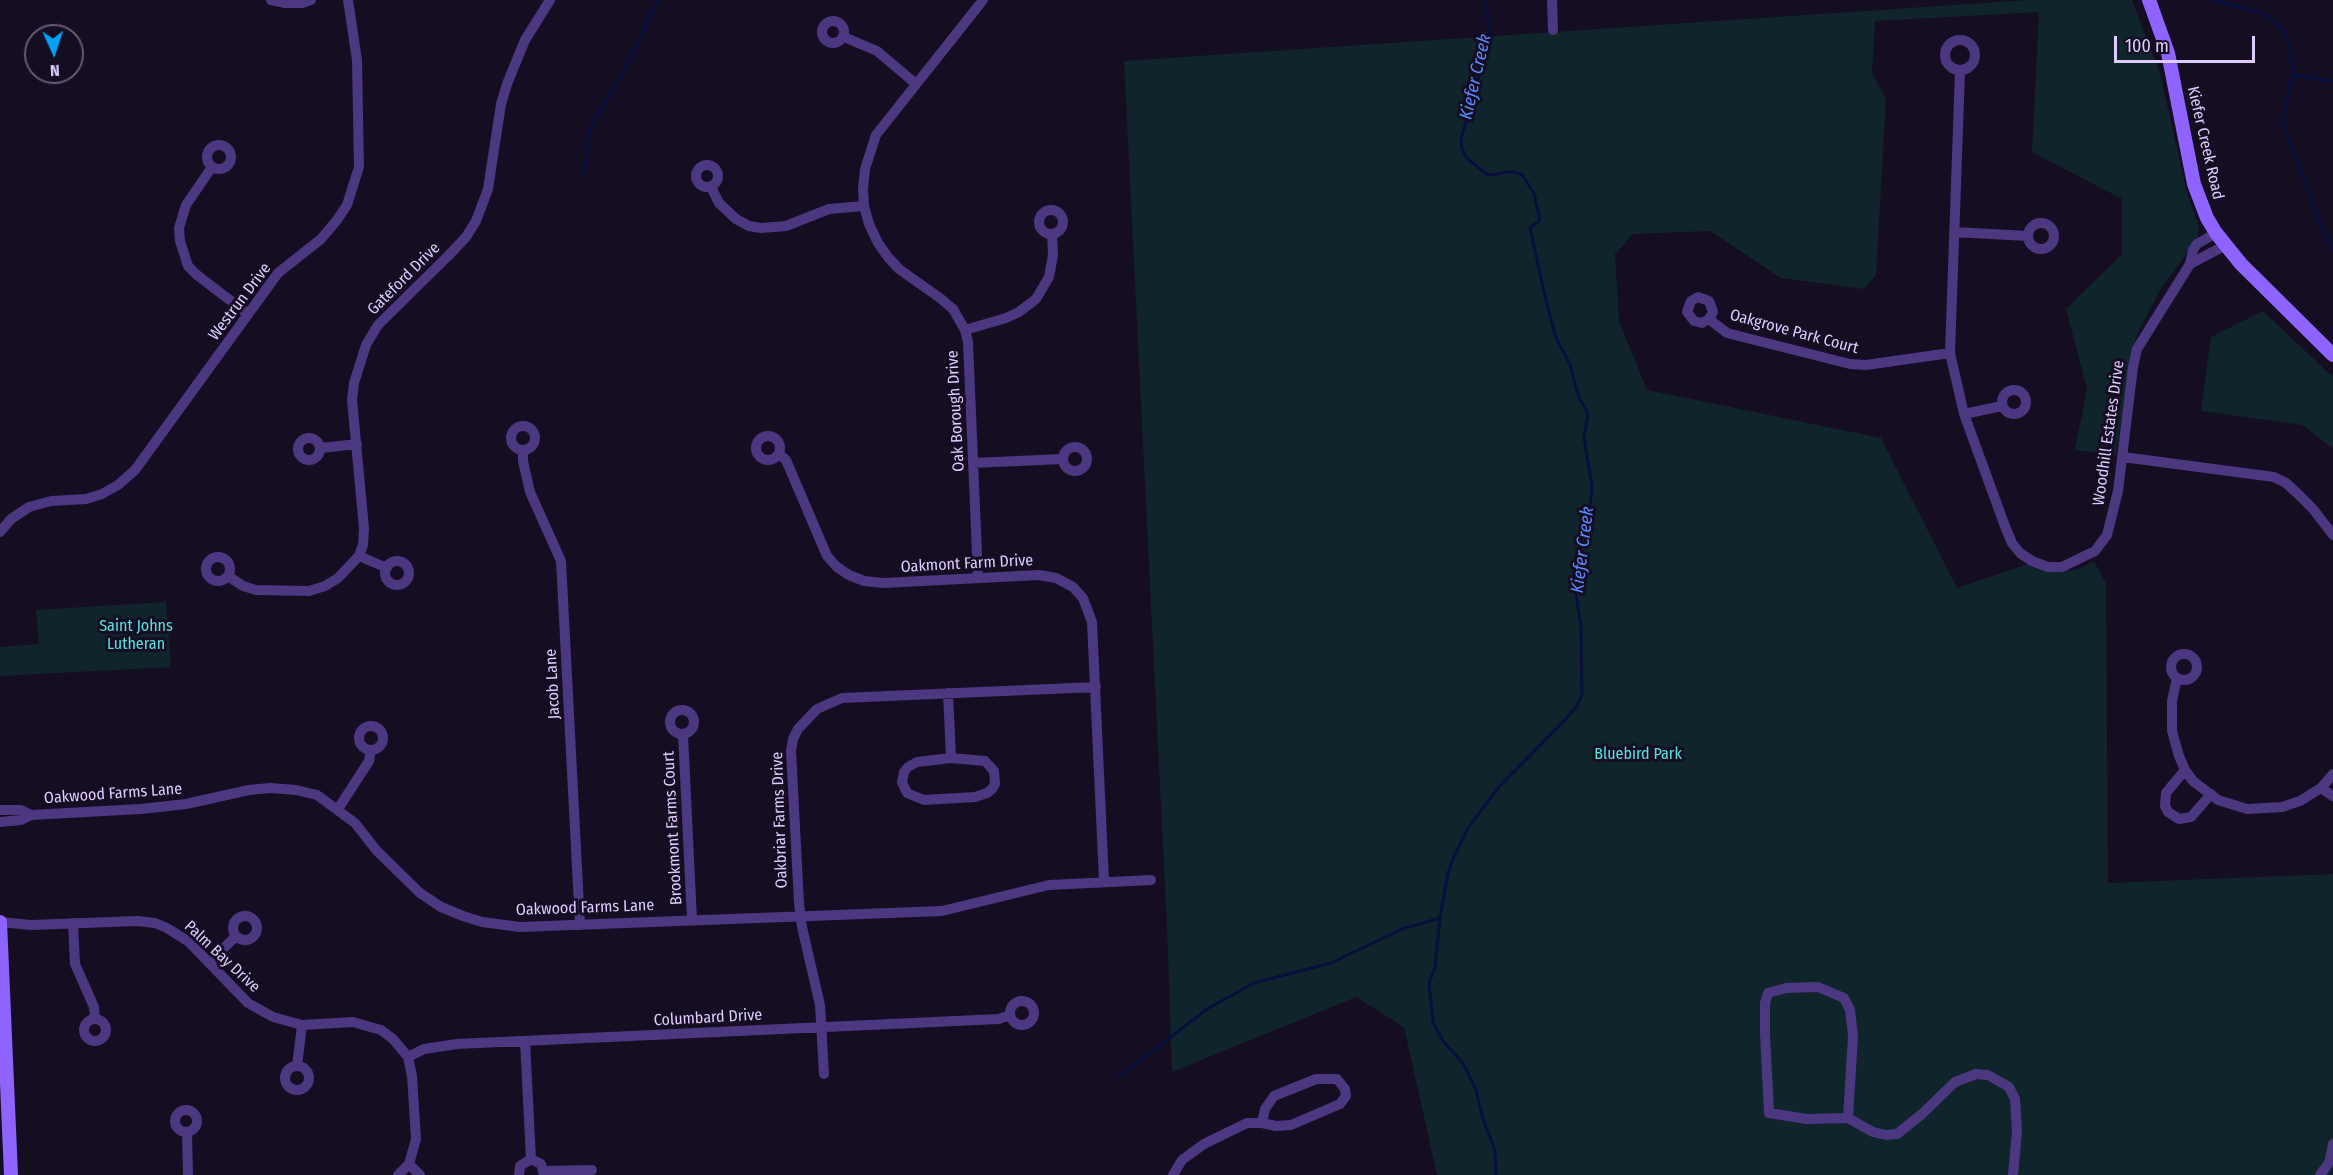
<!DOCTYPE html>
<html>
<head>
<meta charset="utf-8">
<style>
  body { margin:0 }
  #map { position:relative; width:2333px; height:1175px; overflow:hidden; background:#150d21; font-family:"Fira Sans Condensed",sans-serif }
  canvas { display:block }
  .north { position:absolute; left:24px; top:24px; width:60px; height:60px; box-sizing:border-box; background:#150d21; border:2px solid #66597a; border-radius:50%; rotate:177deg; font-size:16px; font-weight:700; line-height:24px; text-align:center; color:#dfccff }
  .north::after { content:''; display:block; margin:auto; width:21px; height:27px; background:#00a1f7; clip-path:polygon(50% 0,100% 100%,50% 72%,0 100%) }
  .scale { position:absolute; left:2114px; top:36px; width:141px; height:27px; box-sizing:border-box; border:3px solid #dfccff; border-top:0; padding-left:8px; font-size:18px; line-height:21px; white-space:nowrap; color:#dfccff; -webkit-text-stroke:4px #150d21; paint-order:stroke }
</style>
</head>
<body>
<div id="map">
<canvas width="2333" height="1175"></canvas>
<div class="north">N</div>
<div class="scale">100 m</div>
</div>
<script>
const ctx = document.querySelector('canvas').getContext('2d');
ctx.lineJoin = 'round';
function fill(path, color) {
  ctx.fillStyle = color;
  ctx.fill(path, 'evenodd');
}
function toPath(rows) {
  const path = new Path2D();
  for (const r of rows) {
    if (r.length === 3) {
      path.moveTo(r[0] + r[2], r[1]);
      path.arc(r[0], r[1], r[2], 0, 2 * Math.PI);
      continue;
    }
    path.moveTo(r[0], r[1]);
    for (let i = 2; i < r.length; i += 2) path.lineTo(r[i], r[i + 1]);
  }
  return path;
}
function strokePath(path, color, width, dash) {
  ctx.strokeStyle = color;
  ctx.lineWidth = width;
  ctx.lineCap = dash ? 'butt' : 'round';
  ctx.setLineDash(dash || []);
  ctx.stroke(path);
}
function label(font, color, halo, rows, align = 'center') {
  ctx.font = font + ' "Fira Sans Condensed",sans-serif';
  ctx.lineWidth = 6;
  ctx.setLineDash([]);
  ctx.textBaseline = 'middle';
  ctx.strokeStyle = halo;
  ctx.fillStyle = color;
  for (const [text, x, y, turn = 0] of rows) {
    ctx.save();
    ctx.translate(x, y);
    ctx.rotate((+turn || 0) * Math.PI / 180);
    ctx.textAlign = isNaN(turn) ? turn : align;
    if (halo) ctx.strokeText(text, 0, 0);
    ctx.fillText(text, 0, 0);
    ctx.restore();
  }
}
const green = toPath([
  [2028,0,2132,0,2160,73,2187,193,2199,227,2198,238,2160,290,2137,335,2131,354,2116,455,2075,450,2087,389,2066,309,2122,254,2122,199,2032,152,2039,12,1875,21,1872,73,1886,99,1876,275,1864,289,1781,278,1710,231,1633,234,1615,254,1619,321,1647,390,1881,438,1957,588,2028,564,2059,572,2079,569,2094,561,2106,584,2108,883,2333,874,2333,1175,1437,1175,1404,1027,1356,997,1172,1072,1167,927,1124,61],
  [2263,311,2333,377,2333,449,2303,425,2201,411,2211,337],
  [166,602,171,667,0,676,0,647,39,644,36,610]
]);
const stream = toPath([
  [1486,0,1489,31,1487,50,1461,139,1462,148,1466,157,1486,174,1492,175,1507,172,1515,172,1522,175,1534,193,1540,220,1530,228,1544,292,1556,338,1571,366,1570,366,1579,397,1588,414,1584,437,1592,487,1590,507,1581,542,1576,594,1581,628,1582,694,1577,706,1565,720,1499,787,1468,828,1453,859,1448,873,1440,918,1435,967,1429,983,1433,1022,1443,1041,1463,1063,1476,1090,1484,1122,1495,1150,1496,1175],
  [2213,0,2263,13,2279,25,2284,32,2290,48,2294,76,2290,84,2283,124,2325,235,2333,249],
  [2294,76,2333,81],
  [584,175,590,128,623,73,658,0],
  [1118,1078,1207,1009,1254,983,1331,963,1402,929,1440,918]
]);
const street = toPath([
  [271,0,285,3,302,3,311,0],
  [1552,0,1553,30],
  [833,32,11],
  [844,37,877,51,916,84],
  [1960,55,15],
  [1960,71,1950,353,1964,414,2006,529,2012,543,2020,553,2032,561,2048,567,2062,567,2095,551,2107,535,2118,491,2133,367,2137,349,2190,264,2193,250,2197,244,2216,233],
  [219,157,12],
  [707,176,11],
  [212,167,186,205,179,228,180,241,188,266,197,275,248,314],
  [711,187,719,203,736,219,749,226,761,228,786,226,829,209,864,206],
  [1051,222,12],
  [2041,236,13],
  [1954,232,2028,236],
  [2190,264,2226,245],
  [1709,319,1713,312,1709,301,1698,297,1691,301,1687,312,1694,321,1702,323,1709,319,1727,333,1850,364,1866,365,1950,353],
  [965,330,1006,318,1019,312,1036,299,1049,277,1053,255,1052,234],
  [2014,402,12],
  [1964,414,2002,406],
  [523,438,12],
  [768,448,12],
  [309,449,11],
  [1075,459,12],
  [321,448,357,444],
  [523,450,523,461,530,492,561,561,580,925],
  [779,454,786,460,827,556,837,567,849,575,864,581,883,583,1039,575,1056,578,1073,587,1083,598,1092,622,1104,881],
  [2123,457,2274,477,2286,483,2298,494,2313,509,2333,535],
  [973,463,1062,459],
  [0,532,11,519,29,507,51,501,86,499,102,494,118,485,135,470,278,273,321,239,337,220,347,205,359,167,357,60,348,0],
  [359,556,387,568],
  [218,569,12],
  [397,573,12],
  [228,576,243,586,256,590,309,591,325,586,338,578,359,556,363,545,364,528,352,400,354,383,366,345,378,325,449,255,466,237,476,221,488,189,501,104,507,84,525,40,550,0],
  [978,578,968,342,965,330,953,309,940,298,899,269,888,257,878,243,869,224,864,206,863,189,865,169,876,135,983,0],
  [2184,667,13],
  [2177,678,2172,701,2172,731,2179,756,2185,770,2193,781,2218,800,2247,809,2282,807,2300,801,2321,788,2333,774],
  [948,693,951,758],
  [682,722,12],
  [371,738,12],
  [683,734,692,920],
  [951,758,985,761,994,771,995,784,992,789,987,793,975,797,924,800,907,793,902,782,904,772,908,767,917,762,951,758],
  [2185,770,2166,793,2165,806,2168,812,2179,819,2191,817,2211,794],
  [2321,788,2333,796],
  [338,809,369,761,371,750],
  [0,810,21,810,31,815],
  [0,822,21,820,31,815,141,809,186,804,249,790,270,788,296,790,317,795,355,823,377,851,420,893,441,907,463,916,482,922,520,927,942,911,1049,885,1151,880],
  [245,928,12],
  [0,922,31,925,137,921,155,923,167,928,189,942,248,1003,273,1017,302,1025,353,1022,381,1030,393,1039,408,1057,412,1076,416,1139,409,1164,398,1175],
  [73,923,75,964,94,1007,95,1019],
  [209,963,236,936],
  [1022,1013,12],
  [95,1030,11],
  [525,1041,531,1159],
  [408,1057,424,1049,457,1044,999,1019,1010,1015],
  [297,1066,302,1025],
  [297,1078,12],
  [824,1074,820,1005,802,927,799,903,791,751,793,739,798,729,817,709,842,698,1096,687],
  [186,1121,11],
  [1848,1118,1853,1036,1850,1010,1844,998,1818,987,1786,988,1768,993,1765,1003,1765,1034,1769,1113,1807,1119,1848,1118,1873,1132,1886,1135,1897,1134,1922,1114,1955,1082,1976,1074,1988,1075,2009,1087,2015,1099,2017,1131,2013,1175],
  [187,1132,188,1175],
  [2330,1159,2333,1144],
  [409,1164,420,1175],
  [544,1171,592,1170],
  [519,1175,520,1166,531,1159,541,1164,544,1175],
  [1173,1175,1182,1160,1204,1144,1247,1123,1262,1123,1276,1126,1291,1125,1340,1104,1346,1096,1345,1089,1337,1079,1316,1079,1274,1096,1265,1109,1262,1123],
  [2320,1175,2333,1157]
]);
const secondary = toPath([
  [2149,0,2168,53,2194,184,2207,218,2216,233,2241,264,2333,355],
  [0,922,11,1175]
]);
const streetNames = [
  ["Kiefer Creek Road",2205,143,77],
  ["Gateford Drive",404,279,-45],
  ["Westrun Drive",240,302,-53],
  ["Oakgrove Park Court",1794,332,15],
  ["Oak Borough Drive",956,411,-93],
  ["Woodhill Estates Drive",2109,433,-82],
  ["Oakmont Farm Drive",967,564,-3],
  ["Jacob Lane",553,684,-93],
  ["Oakwood Farms Lane",113,794,-4],
  ["Oakbriar Farms Drive",780,820,-92],
  ["Brookmont Farms Court",673,828,-93],
  ["Oakwood Farms Lane",585,908,-2],
  ["Palm Bay Drive",222,957,43],
  ["Columbard Drive",708,1018,-3]
];
const parkNames = [
  ["Saint Johns",136,627],
  ["Lutheran",136,645],
  ["Bluebird Park",1638,755]
];
const waterNames = [
  ["Kiefer Creek",1476,77,-77],
  ["Kiefer Creek",1583,550,-83]
];
fill(green, '#10252b');
strokePath(stream, '#080f3e', 3);
strokePath(street, '#4c3781', 10);
strokePath(secondary, '#8e63ff', 14);
label('16px', '#dfccff', '#150d21', streetNames);
label('16px', '#57e1e0', '#150d21', parkNames);
label('italic 18px', '#5a8aff', '#150d21', waterNames);
</script>
</body>
</html>
